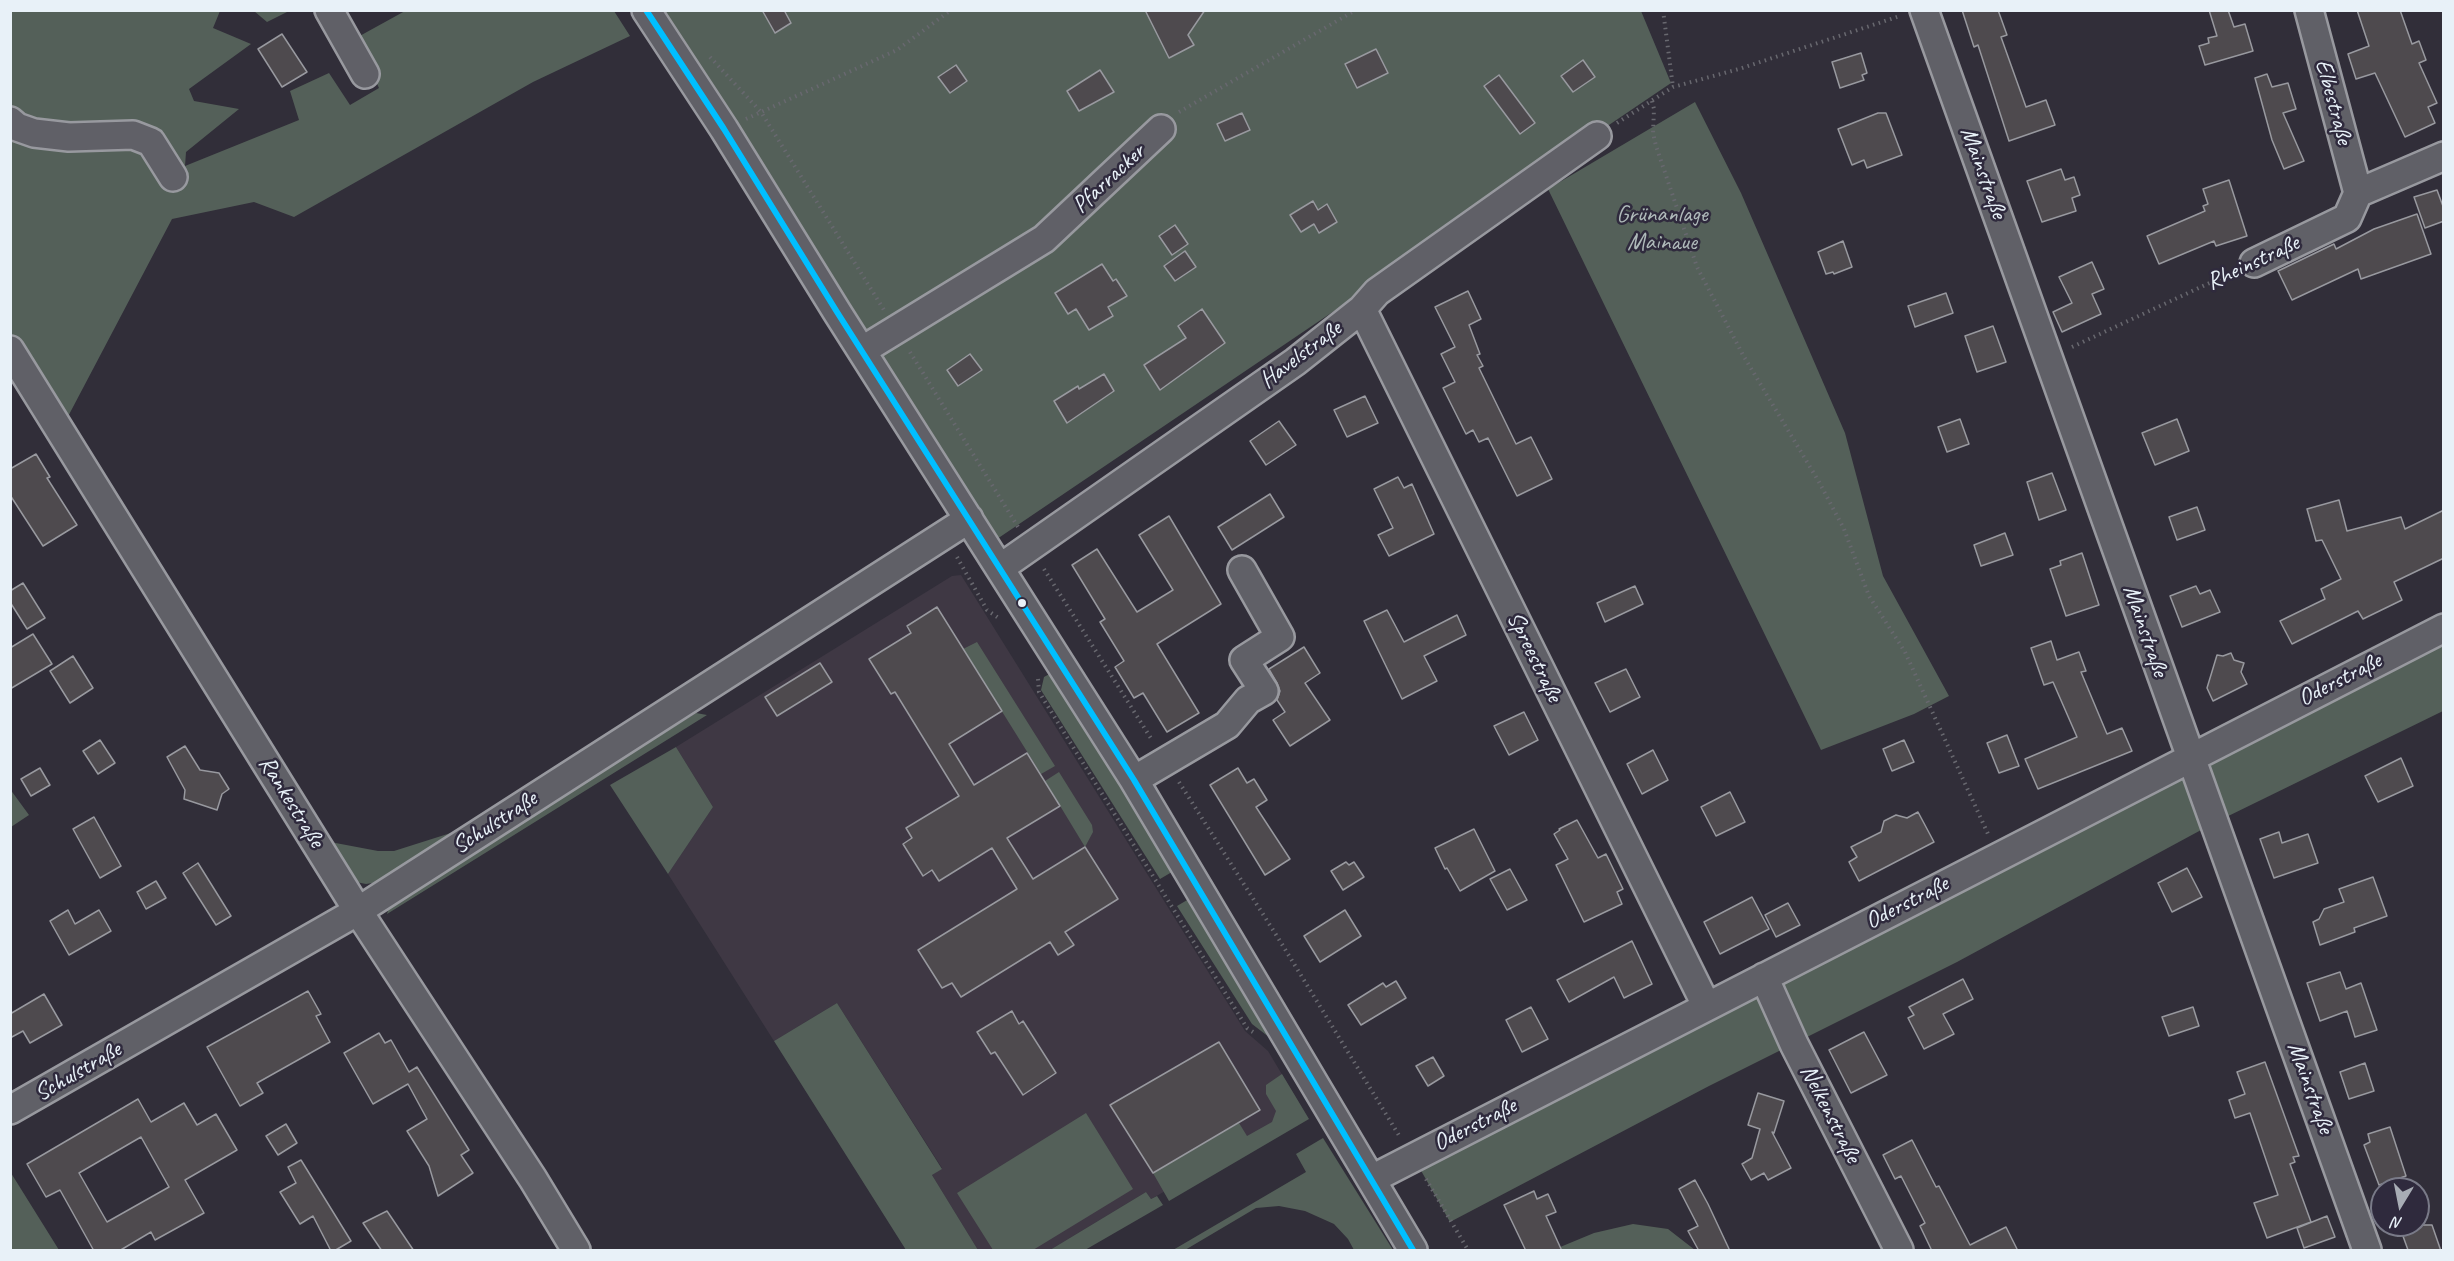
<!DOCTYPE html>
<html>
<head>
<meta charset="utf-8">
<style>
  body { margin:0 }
  #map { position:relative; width:2454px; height:1261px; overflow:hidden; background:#312e39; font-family:Caveat,sans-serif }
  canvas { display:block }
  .frame { position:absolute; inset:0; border:12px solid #e8f1f8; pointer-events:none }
  .north { position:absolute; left:2370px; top:1177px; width:60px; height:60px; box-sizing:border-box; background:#2f2a3d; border:2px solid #797a88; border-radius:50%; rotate:190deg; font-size:16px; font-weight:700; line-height:24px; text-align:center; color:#e8f1f8 }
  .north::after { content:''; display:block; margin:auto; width:21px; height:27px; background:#a8adb5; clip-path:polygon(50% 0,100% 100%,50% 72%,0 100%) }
</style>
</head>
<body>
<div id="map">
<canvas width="2454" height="1261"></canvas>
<div class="frame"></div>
<div class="north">N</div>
</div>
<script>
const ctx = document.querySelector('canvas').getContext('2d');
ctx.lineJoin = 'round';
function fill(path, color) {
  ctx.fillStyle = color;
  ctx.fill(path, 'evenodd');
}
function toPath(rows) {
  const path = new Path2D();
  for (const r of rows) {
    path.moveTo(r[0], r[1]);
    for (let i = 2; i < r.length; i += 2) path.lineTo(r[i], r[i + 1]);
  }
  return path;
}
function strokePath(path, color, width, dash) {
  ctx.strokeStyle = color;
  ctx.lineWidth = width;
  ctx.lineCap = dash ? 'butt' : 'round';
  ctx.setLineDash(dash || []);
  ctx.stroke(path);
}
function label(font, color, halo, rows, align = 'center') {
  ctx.font = font + ' Caveat,sans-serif';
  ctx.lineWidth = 5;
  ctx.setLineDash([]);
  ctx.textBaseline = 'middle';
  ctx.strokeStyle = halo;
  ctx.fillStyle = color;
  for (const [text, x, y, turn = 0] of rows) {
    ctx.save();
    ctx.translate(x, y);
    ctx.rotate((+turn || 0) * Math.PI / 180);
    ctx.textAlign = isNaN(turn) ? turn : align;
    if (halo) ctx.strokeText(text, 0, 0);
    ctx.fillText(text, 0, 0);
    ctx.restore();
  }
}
const built = toPath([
  [961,575,1245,1031,1268,1051,1305,1113,1151,1199,1146,1192,1050,1250,978,1250,932,1175,942,1168,837,1003,774,1041,668,874,713,807,676,747,952,576]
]);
const green = toPath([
  [11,11,220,11,213,28,251,44,189,89,194,101,239,109,186,152,185,166,299,120,290,91,329,73,350,105,379,88,356,38,405,11,614,11,630,36,533,82,294,217,254,202,172,219,63,426,11,340],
  [254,11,289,11,267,22],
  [661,11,1641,11,1671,83,997,539],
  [1695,102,1741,193,1845,433,1883,576,1949,696,1914,714,1821,750,1548,189],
  [2443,640,2443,711,2214,823,1957,962,1709,1086,1450,1222,1419,1167],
  [977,642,1055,766,1041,774,963,649],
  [1053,672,1177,869,1160,879,1041,690,1044,677],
  [696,713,707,715,387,914,390,904],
  [676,747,713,807,668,874,610,785],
  [1059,772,1092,825,1093,832,1085,847,1045,781],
  [10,789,29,815,11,827,10,827],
  [457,831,379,882,366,884,351,881,325,841,378,851,394,851],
  [1194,896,1278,1044,1252,1024,1177,906],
  [837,1003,942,1169,932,1175,978,1250,906,1250,774,1041],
  [1282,1074,1309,1119,1169,1201,1153,1173,1239,1123,1247,1136,1272,1122,1276,1111,1266,1094,1266,1085],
  [1086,1113,1133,1189,1033,1250,993,1250,957,1193],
  [1323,1138,1393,1250,1354,1250,1348,1239,1334,1224,1305,1211,1279,1206,1256,1208,1185,1250,1173,1250,1306,1172,1296,1154],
  [11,1173,59,1250,11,1250],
  [1146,1192,1151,1199,1157,1196,1163,1205,1085,1250,1050,1250],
  [1633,1224,1668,1229,1695,1250,1553,1250,1594,1233]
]);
const building = toPath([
  [762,10,784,10,791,23,775,33,762,10],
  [1145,10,1205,10,1188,35,1194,45,1169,58,1145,10],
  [1962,10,1998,10,2007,35,2001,37,2026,107,2046,100,2055,125,2009,141,1978,45,1974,47,1962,10],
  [2209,10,2228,10,2234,27,2245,24,2253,51,2205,65,2199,46,2209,43,2208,38,2217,36,2209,10],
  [2357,10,2400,10,2412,44,2419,41,2426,60,2419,63,2437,103,2428,107,2435,123,2405,137,2375,73,2356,79,2348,54,2369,46,2357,10],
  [282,34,307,72,282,87,258,49,282,34],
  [1376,49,1388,73,1357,88,1345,64,1376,49],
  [1861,53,1867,73,1862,75,1864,80,1840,88,1832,62,1861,53],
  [1583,60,1595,77,1573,92,1561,76,1583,60],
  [956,65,967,81,950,93,938,77,956,65],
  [1100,70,1114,92,1079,111,1067,91,1100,70],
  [2267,74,2272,87,2288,83,2296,109,2283,113,2304,161,2284,169,2272,140,2255,78,2267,74],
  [1499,75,1535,123,1520,134,1484,86,1499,75],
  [1242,113,1250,130,1225,141,1217,124,1242,113],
  [1878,113,1886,113,1902,155,1867,168,1864,160,1852,165,1838,129,1878,113],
  [2061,169,2065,180,2074,177,2080,195,2072,198,2076,211,2042,222,2027,181,2061,169],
  [2229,180,2247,236,2216,246,2214,241,2159,264,2147,236,2205,211,2203,206,2208,204,2203,189,2229,180],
  [2437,190,2444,209,2444,221,2425,228,2414,197,2437,190],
  [1313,201,1318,210,1327,204,1337,222,1319,233,1314,224,1301,232,1290,215,1313,201],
  [2417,214,2431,254,2361,279,2358,269,2292,300,2278,271,2334,244,2336,249,2374,229,2417,214],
  [1175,225,1188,244,1172,255,1159,236,1175,225],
  [1843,241,1852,267,1834,274,1833,272,1826,274,1818,252,1843,241],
  [1185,251,1196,267,1175,281,1164,266,1185,251],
  [2092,262,2104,289,2092,294,2101,314,2062,332,2053,312,2072,303,2059,277,2092,262],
  [1102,264,1113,281,1116,279,1127,296,1108,307,1113,316,1089,330,1076,309,1068,314,1055,293,1102,264],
  [1468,291,1481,319,1469,325,1480,354,1477,355,1483,366,1479,368,1516,444,1531,437,1552,479,1517,496,1488,438,1479,442,1473,430,1466,434,1443,388,1455,382,1441,354,1455,347,1435,307,1468,291],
  [1946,293,1953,313,1915,327,1908,306,1946,293],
  [1202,309,1225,343,1160,390,1144,365,1186,338,1178,326,1202,309],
  [1993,326,2006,362,1977,372,1965,336,1993,326],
  [970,354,982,370,958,386,947,370,970,354],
  [1104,374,1114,391,1067,423,1054,401,1078,386,1079,389,1104,374],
  [1365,396,1378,423,1347,437,1334,410,1365,396],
  [1960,419,1969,444,1947,452,1938,427,1960,419],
  [2177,419,2189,451,2155,465,2142,433,2177,419],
  [1279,421,1296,445,1266,465,1250,441,1279,421],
  [36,454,50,477,47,478,77,525,43,546,10,495,10,469,36,454],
  [2052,473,2066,510,2039,520,2027,482,2052,473],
  [1398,477,1404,488,1412,484,1434,534,1389,556,1378,535,1393,528,1374,489,1398,477],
  [1270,494,1284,517,1232,550,1218,527,1270,494],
  [2339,500,2347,531,2401,517,2405,529,2444,510,2444,558,2394,582,2402,600,2363,619,2358,611,2292,644,2280,621,2325,599,2321,589,2341,579,2322,540,2316,541,2307,509,2339,500],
  [2197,507,2205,530,2177,540,2169,517,2197,507],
  [1169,516,1221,604,1157,644,1199,713,1167,732,1143,693,1134,698,1115,667,1124,661,1100,622,1105,619,1072,565,1097,549,1137,612,1173,590,1139,535,1169,516],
  [2005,533,2013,555,1981,566,1974,545,2005,533],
  [2082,553,2099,605,2066,616,2050,569,2061,565,2060,561,2082,553],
  [23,583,45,618,27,629,10,602,10,591,23,583],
  [1635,586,1643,604,1605,622,1597,603,1635,586],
  [2196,586,2200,594,2210,590,2220,612,2182,627,2170,596,2196,586],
  [937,607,1002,711,949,744,974,785,1027,753,1060,806,1007,838,1033,879,1085,847,1118,899,1065,932,1074,945,1058,955,1050,942,961,997,952,983,942,988,918,950,1017,889,992,848,939,881,932,870,923,876,903,844,912,838,906,828,959,796,895,692,891,694,869,659,911,633,907,626,937,607],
  [1387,610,1404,642,1457,615,1466,635,1424,656,1437,681,1402,699,1364,621,1387,610],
  [33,634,52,664,10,689,10,648,33,634],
  [2051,641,2057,660,2079,652,2086,671,2081,672,2107,734,2122,728,2132,751,2038,789,2025,759,2077,737,2053,682,2044,685,2031,648,2051,641],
  [1304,647,1320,673,1305,683,1330,720,1290,746,1273,720,1285,712,1277,700,1280,691,1277,683,1269,669,1304,647],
  [2231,653,2234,660,2244,663,2241,672,2247,684,2213,701,2207,688,2217,655,2223,656,2231,653],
  [73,656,93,688,70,703,50,671,73,656],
  [820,663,832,682,777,716,765,697,820,663],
  [1626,669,1640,697,1610,712,1595,683,1626,669],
  [1524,712,1538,740,1509,755,1494,726,1524,712],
  [2007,735,2019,766,1999,773,1987,743,2007,735],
  [100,740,115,763,98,774,83,751,100,740],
  [1904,740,1914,762,1892,771,1883,749,1904,740],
  [185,746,200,770,219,773,229,789,222,794,217,810,184,799,185,790,167,757,185,746],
  [1653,750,1668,780,1642,794,1627,764,1653,750],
  [2401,758,2413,786,2378,802,2365,776,2401,758],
  [40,768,50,785,31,796,21,779,40,768],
  [1238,768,1247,783,1254,779,1267,800,1256,807,1290,859,1265,875,1210,785,1238,768],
  [1730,792,1745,822,1716,836,1701,807,1730,792],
  [1918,812,1934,842,1859,881,1849,862,1857,857,1851,847,1881,832,1884,821,1896,815,1907,818,1918,812],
  [94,817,121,866,100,878,73,829,94,817],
  [1577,820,1598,858,1606,854,1623,889,1617,892,1622,904,1584,922,1556,865,1568,859,1554,834,1560,830,1559,829,1577,820],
  [1474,829,1495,871,1460,891,1447,868,1445,869,1435,848,1474,829],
  [2279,832,2282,843,2308,834,2318,863,2274,878,2260,839,2279,832],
  [1346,862,1349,865,1354,862,1364,877,1343,890,1331,871,1346,862],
  [198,863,231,916,216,925,183,873,198,863],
  [2187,868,2202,897,2172,912,2158,883,2187,868],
  [1510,869,1527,900,1507,910,1490,879,1510,869],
  [2373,877,2387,916,2354,928,2355,932,2320,945,2313,922,2319,919,2324,909,2344,902,2339,889,2373,877],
  [156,881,166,898,146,909,137,892,156,881],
  [1752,897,1769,929,1720,954,1704,922,1752,897],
  [1788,903,1800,925,1776,937,1765,915,1788,903],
  [68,910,75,924,99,910,111,931,69,955,50,921,68,910],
  [1345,910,1361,936,1320,962,1304,936,1345,910],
  [1632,941,1652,984,1624,998,1614,977,1569,1002,1557,980,1632,941],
  [2340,972,2346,989,2361,983,2377,1030,2355,1037,2347,1011,2320,1021,2307,983,2340,972],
  [1963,979,1973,999,1943,1014,1954,1034,1924,1049,1908,1018,1914,1015,1909,1007,1963,979],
  [1396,981,1406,998,1361,1025,1348,1005,1383,983,1386,987,1396,981],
  [308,991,321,1014,316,1016,330,1042,257,1083,263,1093,240,1106,207,1047,308,991],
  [44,994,62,1025,30,1043,23,1031,10,1038,10,1014,44,994],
  [1531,1007,1548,1039,1522,1052,1506,1020,1531,1007],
  [2193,1007,2199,1026,2169,1036,2162,1017,2193,1007],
  [1012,1011,1019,1024,1023,1021,1056,1073,1023,1095,995,1052,991,1054,977,1032,1012,1011],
  [1864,1032,1887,1075,1851,1093,1829,1050,1864,1032],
  [379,1033,385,1043,391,1040,409,1072,417,1067,469,1150,461,1155,473,1173,438,1196,429,1166,407,1131,427,1119,408,1084,373,1104,344,1053,379,1033],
  [1219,1042,1260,1110,1153,1173,1110,1105,1219,1042],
  [1433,1057,1444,1076,1428,1086,1416,1066,1433,1057],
  [2265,1062,2299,1156,2293,1157,2295,1162,2290,1164,2311,1222,2267,1238,2254,1203,2278,1195,2250,1113,2235,1118,2229,1100,2245,1094,2237,1072,2265,1062],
  [2365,1063,2374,1091,2349,1099,2340,1072,2365,1063],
  [1758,1093,1784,1101,1774,1133,1772,1132,1791,1168,1768,1180,1764,1173,1751,1180,1742,1164,1752,1158,1760,1129,1748,1125,1758,1093],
  [138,1099,151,1122,184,1103,197,1125,216,1114,237,1150,185,1180,204,1213,155,1240,151,1232,119,1251,94,1251,60,1190,46,1197,27,1164,138,1099],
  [141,1137,169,1187,107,1222,79,1173,141,1137],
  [286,1124,297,1143,278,1155,266,1136,286,1124],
  [2390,1127,2406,1176,2379,1185,2364,1145,2370,1142,2368,1134,2390,1127],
  [1912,1140,1936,1187,1939,1186,1970,1245,2006,1227,2018,1251,1932,1251,1920,1226,1925,1223,1901,1176,1895,1179,1883,1155,1912,1140],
  [301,1160,351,1241,334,1251,331,1251,313,1216,300,1224,280,1192,296,1183,288,1167,301,1160],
  [1695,1180,1708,1204,1730,1251,1699,1251,1688,1231,1698,1226,1679,1189,1695,1180],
  [1534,1191,1537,1199,1548,1194,1556,1212,1546,1216,1562,1251,1526,1251,1504,1205,1534,1191],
  [387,1211,414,1251,382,1251,363,1223,387,1211],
  [2327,1216,2335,1237,2304,1248,2297,1228,2327,1216],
  [2399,1225,2432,1225,2441,1251,2408,1250,2399,1225]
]);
const path = toPath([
  [1663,10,1673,87],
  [710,57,761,112,884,310],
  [1652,101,1654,109,1653,133,1656,146,1697,267,1743,355,1819,482,1844,529,1869,596,1905,652,1988,834],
  [1179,112,1356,10],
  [746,119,897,50,951,10],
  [1617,123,1673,87,1739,69,1900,16],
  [2072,347,2231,273],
  [910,352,1018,527],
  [957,557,987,610,1000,619],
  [1044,569,1152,740],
  [1038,679,1039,692,1247,1028,1253,1032],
  [1179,782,1280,941,1400,1137],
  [1426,1179,1468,1250]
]);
const minor = toPath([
  [329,10,365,74],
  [646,10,724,129,837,312,1134,780,1413,1250],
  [1924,10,2367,1250],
  [2309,10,2358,193],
  [10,121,17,127,34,133,69,137,133,135,151,142,173,177],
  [2254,263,2347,218,2358,193,2444,156],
  [1362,309,1706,1005],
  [10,350,358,911,533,1179,576,1250],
  [863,350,1044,239,1161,129],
  [1000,568,1295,362,1362,309,1377,292,1597,136],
  [1134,780,1227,725,1248,700,1264,691,1244,660,1280,637,1242,570],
  [1764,977,1794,1044,1899,1250],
  [10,1110,358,911,969,519],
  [1372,1179,2444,628]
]);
const bus1 = toPath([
  [646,10,724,129,837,312,1134,780,1413,1250]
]);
const markers = [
  [1022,603,5,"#e8f1f8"]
];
const streetNames = [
  ["Elbestraße",2333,102,75],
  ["Mainstraße",1983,173,70],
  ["Pfarracker",1109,179,-43],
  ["Rheinstraße",2253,263,-25],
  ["Havelstraße",1301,355,-37],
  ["Mainstraße",2145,631,71],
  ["Spreestraße",1534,657,64],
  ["Oderstraße",2340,680,-27],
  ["Rankestraße",291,802,58],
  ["Schulstraße",495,823,-33],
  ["Oderstraße",1907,903,-27],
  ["Schulstraße",78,1072,-30],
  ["Mainstraße",2310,1088,70],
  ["Nelkenstraße",1830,1114,63],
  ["Oderstraße",1475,1125,-27]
];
const parkNames = [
  ["Grünanlage",1662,215],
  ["Mainaue",1662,243]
];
fill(built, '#3f3844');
fill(green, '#546059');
fill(building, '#4e4a4e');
strokePath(building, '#98999f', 1.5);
strokePath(minor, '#98999f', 32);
strokePath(path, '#68686f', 4, [1.5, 4.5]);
strokePath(minor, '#606067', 27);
strokePath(bus1, '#00bfff', 6);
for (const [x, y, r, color] of markers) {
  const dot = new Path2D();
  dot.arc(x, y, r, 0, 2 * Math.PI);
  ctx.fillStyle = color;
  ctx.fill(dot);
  strokePath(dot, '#2f2a3d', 2);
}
label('24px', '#e8f1f8', '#2f2a3d', streetNames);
label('24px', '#afbaba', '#2f2a3d', parkNames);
</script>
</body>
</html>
